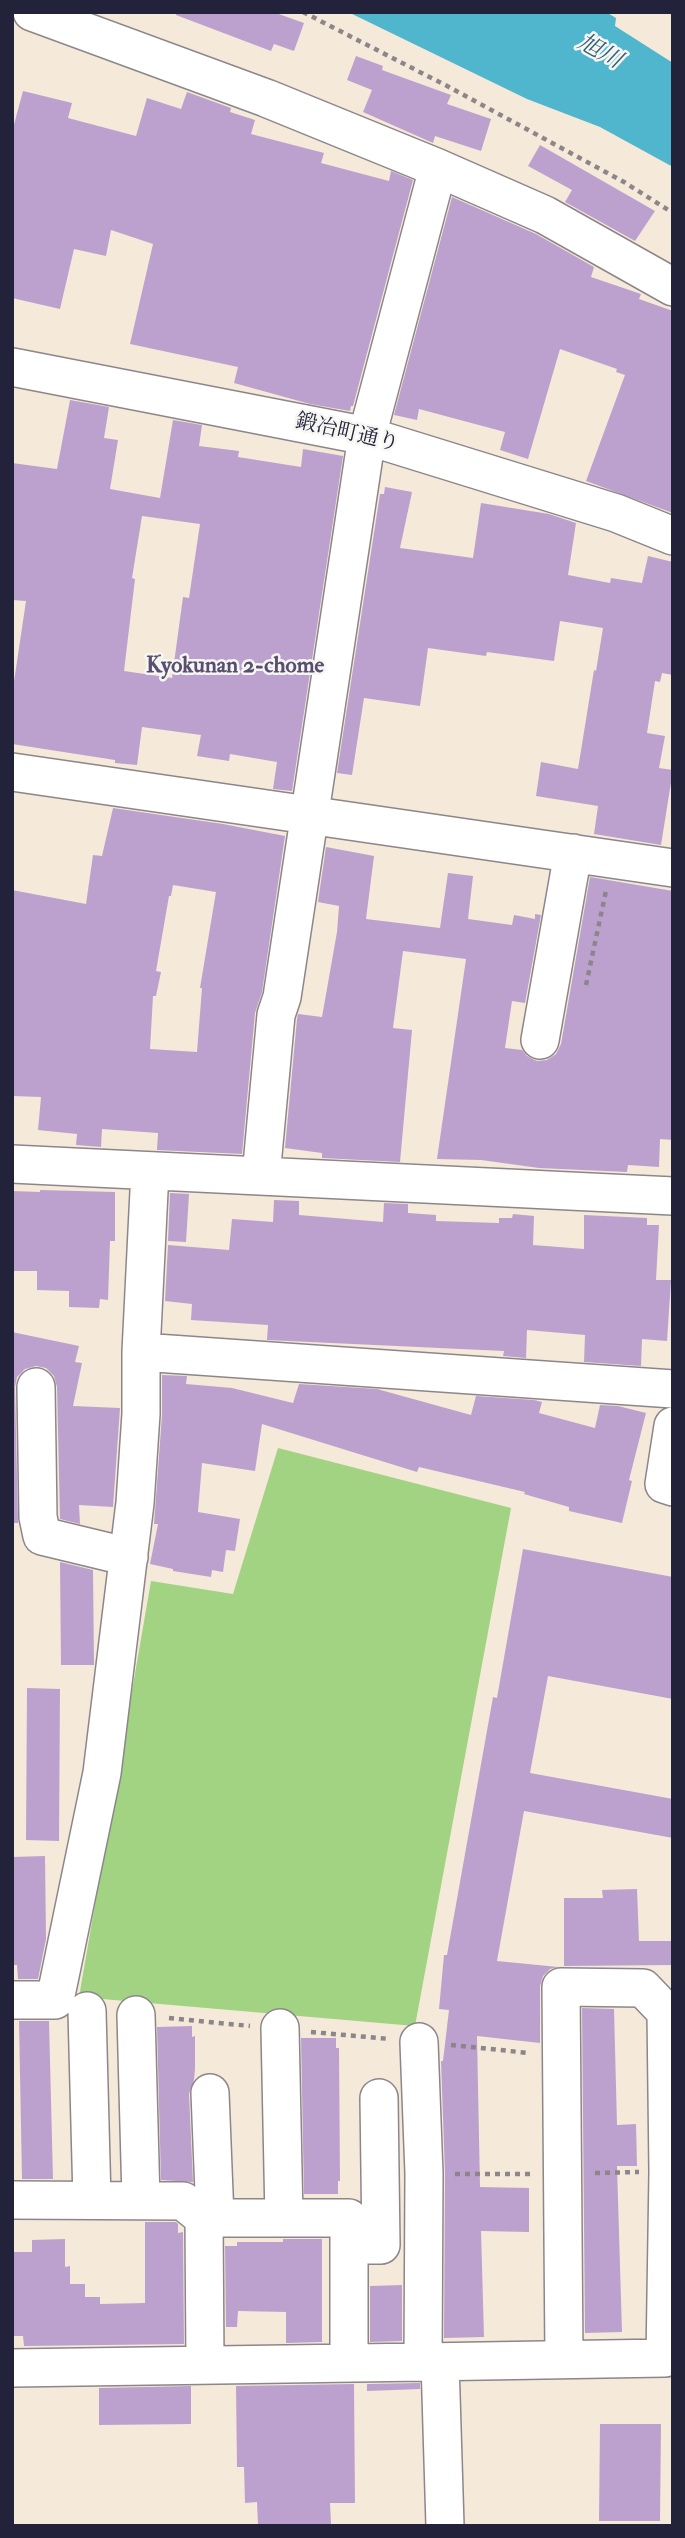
<!DOCTYPE html>
<html>
<head>
<meta charset="utf-8">
<style>
  body { margin:0 }
  #map { position:relative; width:685px; height:2538px; overflow:hidden; background:#f5e9d9; font-family:"IM FELL Double Pica",serif }
  canvas { display:block }
  .frame { position:absolute; inset:0; border:14px solid #22223b; pointer-events:none }
</style>
</head>
<body>
<div id="map">
<canvas width="685" height="2538"></canvas>
<div class="frame"></div>
</div>
<script>
const ctx = document.querySelector('canvas').getContext('2d');
ctx.lineJoin = 'round';
function fill(path, color) {
  ctx.fillStyle = color;
  ctx.fill(path, 'evenodd');
}
function toPath(rows) {
  const path = new Path2D();
  for (const r of rows) {
    path.moveTo(r[0], r[1]);
    for (let i = 2; i < r.length; i += 2) path.lineTo(r[i], r[i + 1]);
  }
  return path;
}
function strokePath(path, color, width, dash) {
  ctx.strokeStyle = color;
  ctx.lineWidth = width;
  ctx.lineCap = dash ? 'butt' : 'round';
  ctx.setLineDash(dash || []);
  ctx.stroke(path);
}
function label(font, color, halo, rows, align = 'center') {
  ctx.font = font + ' "IM FELL Double Pica","Noto Serif JP",serif';
  ctx.lineWidth = 5;
  ctx.setLineDash([]);
  ctx.textBaseline = 'middle';
  ctx.strokeStyle = halo;
  ctx.fillStyle = color;
  for (const [text, x, y, turn = 0] of rows) {
    ctx.save();
    ctx.translate(x, y);
    ctx.rotate((+turn || 0) * Math.PI / 180);
    ctx.textAlign = isNaN(turn) ? turn : align;
    if (halo) ctx.strokeText(text, 0, 0);
    ctx.fillText(text, 0, 0);
    ctx.restore();
  }
}
const green = toPath([
  [278,1448,511,1508,415,2026,79,1997,151,1581,233,1594]
]);
const water = toPath([
  [348,12,606,12,616,18,615,26,673,63,673,167,600,127,527,99]
]);
const building = toPath([
  [176,12,273,12,304,23,294,51,274,44,271,51,176,15],
  [356,56,383,66,382,70,451,95,447,104,491,119,481,151,435,136,433,143,363,112,372,90,347,80],
  [23,91,72,103,68,118,136,136,147,98,181,109,187,92,231,108,230,112,255,120,251,134,324,153,321,163,389,181,391,171,413,180,353,406,351,406,350,411,310,404,234,383,238,367,130,344,153,244,111,230,106,256,74,249,60,309,12,298,12,132],
  [540,145,655,211,635,241,565,202,572,190,528,166],
  [452,197,536,234,594,267,591,277,641,294,639,299,673,311,673,513,586,481,625,375,616,372,617,369,560,349,528,459,500,450,505,432,419,409,417,420,394,415],
  [70,400,109,407,104,438,118,440,110,489,160,498,173,420,202,425,199,446,239,451,238,457,301,467,303,449,343,456,292,791,273,789,277,762,230,754,229,761,197,756,201,735,142,727,137,765,115,763,115,760,12,744,12,695,26,601,12,600,12,463,57,469],
  [142,516,200,524,189,598,183,597,172,678,124,671,135,579,132,578],
  [385,487,412,492,400,548,473,558,481,503,549,514,576,523,568,575,610,583,611,578,642,583,648,556,673,562,673,675,662,673,660,682,655,681,647,733,665,736,659,768,673,770,661,845,594,834,598,806,536,796,541,762,578,769,594,670,596,671,603,628,560,621,554,661,487,652,486,656,428,648,420,706,364,698,352,775,337,773,380,494,384,494],
  [113,808,223,824,285,836,262,992,255,1013,242,1154,157,1150,158,1133,102,1129,101,1147,76,1145,77,1134,38,1130,41,1097,12,1096,12,890,86,904,93,855,102,856],
  [173,885,216,892,200,988,202,988,197,1052,150,1049,153,996,156,996,161,972,156,971,169,896,171,896],
  [326,847,374,856,366,919,440,928,448,873,473,876,468,919,512,925,514,915,535,919,535,914,541,915,525,1003,512,1001,505,1048,522,1050,527,1056,537,1061,547,1060,556,1054,561,1044,590,877,673,891,673,1140,660,1139,659,1167,628,1165,627,1172,539,1168,481,1160,437,1159,466,959,403,951,393,1028,412,1030,400,1162,322,1158,322,1153,285,1148,297,1019,298,1014,322,1017,337,932,339,906,318,902],
  [40,1190,115,1192,115,1241,110,1241,108,1300,100,1299,99,1308,69,1307,69,1291,37,1290,37,1271,12,1271,12,1191,40,1192],
  [170,1193,189,1194,186,1242,168,1241],
  [274,1200,299,1201,299,1215,383,1222,384,1203,408,1204,408,1213,436,1215,436,1221,499,1223,499,1218,512,1218,513,1214,534,1216,533,1245,584,1249,584,1215,647,1218,647,1225,659,1225,656,1280,671,1280,667,1341,642,1339,641,1366,584,1362,585,1335,527,1330,526,1358,503,1356,504,1351,267,1340,268,1325,191,1320,192,1304,165,1301,168,1245,229,1250,232,1219,273,1222],
  [12,1332,79,1346,75,1362,82,1363,73,1406,120,1408,113,1507,79,1505,80,1524,60,1519,57,1387,54,1376,46,1368,36,1366,25,1369,17,1377,15,1387,18,1523,12,1523],
  [162,1375,187,1376,186,1384,232,1388,293,1403,299,1384,377,1389,471,1415,476,1396,534,1400,542,1402,539,1413,595,1428,600,1405,618,1406,646,1413,629,1480,632,1481,622,1523,569,1511,569,1507,524,1494,525,1492,419,1467,417,1472,262,1424,255,1471,202,1463,198,1512,240,1519,235,1551,226,1550,223,1572,212,1570,211,1577,173,1571,173,1569,150,1564,158,1524,154,1524,162,1415],
  [523,1549,673,1577,673,1699,548,1676,530,1773,673,1799,673,1838,524,1811,497,1961,558,1967,550,1969,543,1976,540,1986,540,2043,477,2036,480,2187,529,2188,529,2232,481,2231,484,2337,444,2338,445,2174,441,2061,443,2061,449,2010,439,2009,444,1955,447,1955,493,1697,497,1698],
  [60,1562,93,1570,94,1665,61,1665],
  [27,1688,60,1689,59,1841,26,1840],
  [45,1856,46,1939,38,1979,18,1979,17,1965,12,1965,12,1857],
  [637,1889,639,1941,673,1941,673,1965,564,1966,564,1898,603,1898,602,1890],
  [582,2008,614,2009,617,2125,636,2124,637,2166,617,2166,622,2332,585,2333],
  [19,2021,49,2021,53,2179,22,2179],
  [192,2026,192,2037,195,2036,195,2069,194,2080,189,2094,193,2182,161,2180,157,2027],
  [301,2038,336,2038,336,2048,339,2048,340,2181,338,2181,338,2194,304,2194],
  [145,2222,176,2222,178,2224,178,2233,183,2232,184,2344,24,2346,23,2336,12,2336,12,2252,32,2252,32,2240,65,2239,65,2267,70,2266,70,2284,85,2284,85,2297,100,2297,100,2304,145,2303],
  [283,2239,322,2239,322,2342,286,2343,286,2312,238,2311,237,2327,226,2327,225,2246,237,2246,237,2242,283,2242],
  [402,2285,402,2341,370,2342,370,2286],
  [420,2383,420,2389,367,2391,367,2384],
  [354,2384,355,2503,330,2503,331,2524,258,2525,257,2502,245,2503,244,2467,237,2467,236,2386],
  [191,2386,191,2424,99,2425,99,2388],
  [600,2424,661,2424,660,2521,599,2521]
]);
const path = toPath([
  [303,12,449,87,624,182,673,213],
  [586,985,606,891],
  [169,2018,250,2026],
  [311,2032,390,2039],
  [451,2045,529,2053],
  [595,2173,639,2172],
  [455,2174,530,2174]
]);
const minor = toPath([
  [32,12,266,98,438,168,545,215,673,287],
  [12,367,367,436,616,513,673,536],
  [12,772,673,868],
  [540,1040,573,853],
  [12,1164,673,1196],
  [261,1176,276,1015,282,997,367,436,438,168],
  [141,1352,673,1389],
  [36,1387,38,1517,42,1536,129,1557],
  [673,1426,664,1484,673,1487],
  [12,2000,55,2000,102,1773,135,1503,141,1414,141,1352,150,1171],
  [87,2011,92,2200],
  [136,2015,141,2200],
  [280,2028,284,2218],
  [419,2042,424,2174,423,2362],
  [210,2093,215,2218],
  [12,2200,183,2201,204,2218],
  [349,2245,381,2245,379,2098],
  [440,2362,445,2526],
  [205,2365,204,2218,349,2218,349,2363],
  [12,2368,423,2362,665,2358,668,2172,666,2012,643,1988,561,1987,564,2359]
]);
const streetNames = [
  ["鍛冶町通り",347,434,13]
];
const waterNames = [
  ["旭川",599,53,29]
];
const neighbourhoodNames = [
  ["Kyokunan 2-chome",235,667]
];
fill(green, '#a2d382');
fill(water, '#4fb6cd');
fill(building, '#bca1cf');
strokePath(minor, '#8c868a', 40);
strokePath(path, '#8c868a', 4.5, [5, 5]);
strokePath(minor, '#fff', 37);
label('21px', '#22223b', '#f6f6f2', streetNames);
label('italic 23px', '#345d75', '#f6f6f2', waterNames);
label('bold 23px', '#584e6f', '#f6f6f2', neighbourhoodNames);
</script>
</body>
</html>
